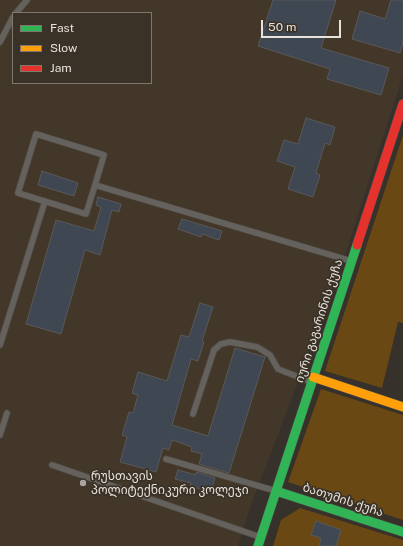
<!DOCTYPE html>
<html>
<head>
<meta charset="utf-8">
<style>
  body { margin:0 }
  #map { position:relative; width:403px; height:546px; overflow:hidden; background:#36312b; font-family:"Public Sans",sans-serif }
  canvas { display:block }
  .legend { position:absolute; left:12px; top:12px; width:140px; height:72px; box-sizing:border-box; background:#3a3227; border:1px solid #7f786f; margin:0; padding:5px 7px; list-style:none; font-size:12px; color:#e7e2db }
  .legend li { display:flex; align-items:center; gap:8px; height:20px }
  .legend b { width:20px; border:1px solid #7f786f }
  .scale { position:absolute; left:261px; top:20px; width:80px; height:18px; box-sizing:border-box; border:2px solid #e7e2db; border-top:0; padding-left:5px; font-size:12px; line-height:14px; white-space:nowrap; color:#e7e2db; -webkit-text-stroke:3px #3a3227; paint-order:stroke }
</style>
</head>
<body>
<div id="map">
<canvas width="403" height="546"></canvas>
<ul class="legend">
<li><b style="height:5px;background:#30b455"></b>Fast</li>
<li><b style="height:5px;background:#ff9f0a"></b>Slow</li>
<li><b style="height:5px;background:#e5322d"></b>Jam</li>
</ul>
<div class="scale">50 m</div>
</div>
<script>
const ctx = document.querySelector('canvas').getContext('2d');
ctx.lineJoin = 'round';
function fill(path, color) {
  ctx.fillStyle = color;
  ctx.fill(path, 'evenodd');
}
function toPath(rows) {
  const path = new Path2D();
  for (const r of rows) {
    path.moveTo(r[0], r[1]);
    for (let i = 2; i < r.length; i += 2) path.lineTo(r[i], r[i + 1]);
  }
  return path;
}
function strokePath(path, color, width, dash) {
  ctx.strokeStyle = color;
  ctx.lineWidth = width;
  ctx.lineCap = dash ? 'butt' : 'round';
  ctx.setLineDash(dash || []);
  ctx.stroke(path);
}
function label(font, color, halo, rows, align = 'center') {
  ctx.font = font + ' "Public Sans","Noto Sans Georgian",sans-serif';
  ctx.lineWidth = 3.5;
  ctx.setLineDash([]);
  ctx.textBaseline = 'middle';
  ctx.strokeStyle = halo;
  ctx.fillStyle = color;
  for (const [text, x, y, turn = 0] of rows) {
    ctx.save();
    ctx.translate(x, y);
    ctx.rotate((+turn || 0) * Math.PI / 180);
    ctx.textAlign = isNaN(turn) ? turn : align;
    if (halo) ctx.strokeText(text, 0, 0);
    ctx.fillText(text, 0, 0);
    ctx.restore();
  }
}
const built = toPath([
  [0,0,403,0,403,75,340,271,249,511,238,546,0,546],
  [13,13,151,13,151,83,13,83]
]);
const green = toPath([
  [403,135,403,323,398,322,382,388,325,371],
  [321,389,403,415,403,520,288,482],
  [300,508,403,540,403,546,273,546,281,520]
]);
const building = toPath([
  [273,0,336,0,321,48,389,68,381,95,327,79,330,69,258,46,273,0],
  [391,0,403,0,403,42,400,53,352,39,360,11,385,19,391,0],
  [306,118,335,127,330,145,325,143,316,173,320,175,313,197,288,189,295,167,277,161,284,140,298,144,306,118],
  [42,171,78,183,74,196,38,185,42,171],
  [98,197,121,204,119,212,112,210,100,255,85,250,61,334,26,324,56,220,94,231,101,207,96,205,98,197],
  [182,219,222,231,219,240,202,234,201,237,178,229,182,219],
  [200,303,213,307,202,341,204,342,198,361,191,359,172,425,208,436,235,348,265,357,229,473,199,464,202,454,191,451,192,447,172,440,169,450,163,448,156,472,120,462,127,437,122,435,129,412,133,413,138,395,132,393,138,372,167,381,181,335,189,337,200,303],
  [178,470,196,475,196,472,215,478,211,492,190,486,191,483,175,479,178,470],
  [316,521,341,530,336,546,319,546,321,538,311,535,316,521]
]);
const lane = toPath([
  [16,13,27,0],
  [0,42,13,17],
  [95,185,104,155,36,134,18,193,86,214,95,185,351,261],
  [0,345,45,201],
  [193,414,214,350,221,344,230,342,257,347,270,355,278,369,311,382],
  [0,435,7,413],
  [166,459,276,491],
  [52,465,260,537]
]);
const fast = toPath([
  [276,491,403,532],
  [258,546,357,245]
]);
const slow = toPath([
  [313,377,403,407]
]);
const jam = toPath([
  [357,245,403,104]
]);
const markers = [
  [83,483,4,"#a9a49d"]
];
const streetNames = [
  ["იური გაგარინის ქუჩა",319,321,-72],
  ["ბათუმის ქუჩა",343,500,18]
];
const poiNames = [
  ["რუსთავის",91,476],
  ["პოლიტექნიკური კოლეჯი",91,490]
];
fill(built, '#433729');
fill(green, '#6a4814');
fill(building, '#3f4752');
strokePath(building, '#595958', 1);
strokePath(lane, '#514e48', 7);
strokePath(fast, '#514e48', 10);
strokePath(slow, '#514e48', 10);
strokePath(jam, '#514e48', 10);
strokePath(lane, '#65615d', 5.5);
strokePath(fast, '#30b455', 9);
strokePath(slow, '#ff9f0a', 9);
strokePath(jam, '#e5322d', 9);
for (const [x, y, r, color] of markers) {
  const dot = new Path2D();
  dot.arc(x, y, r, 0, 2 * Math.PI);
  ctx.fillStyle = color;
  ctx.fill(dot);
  strokePath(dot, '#3a3227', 1.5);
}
label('12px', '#e7e2db', '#3a3227', streetNames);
label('12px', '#e7e2db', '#3a3227', poiNames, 'left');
</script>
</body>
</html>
